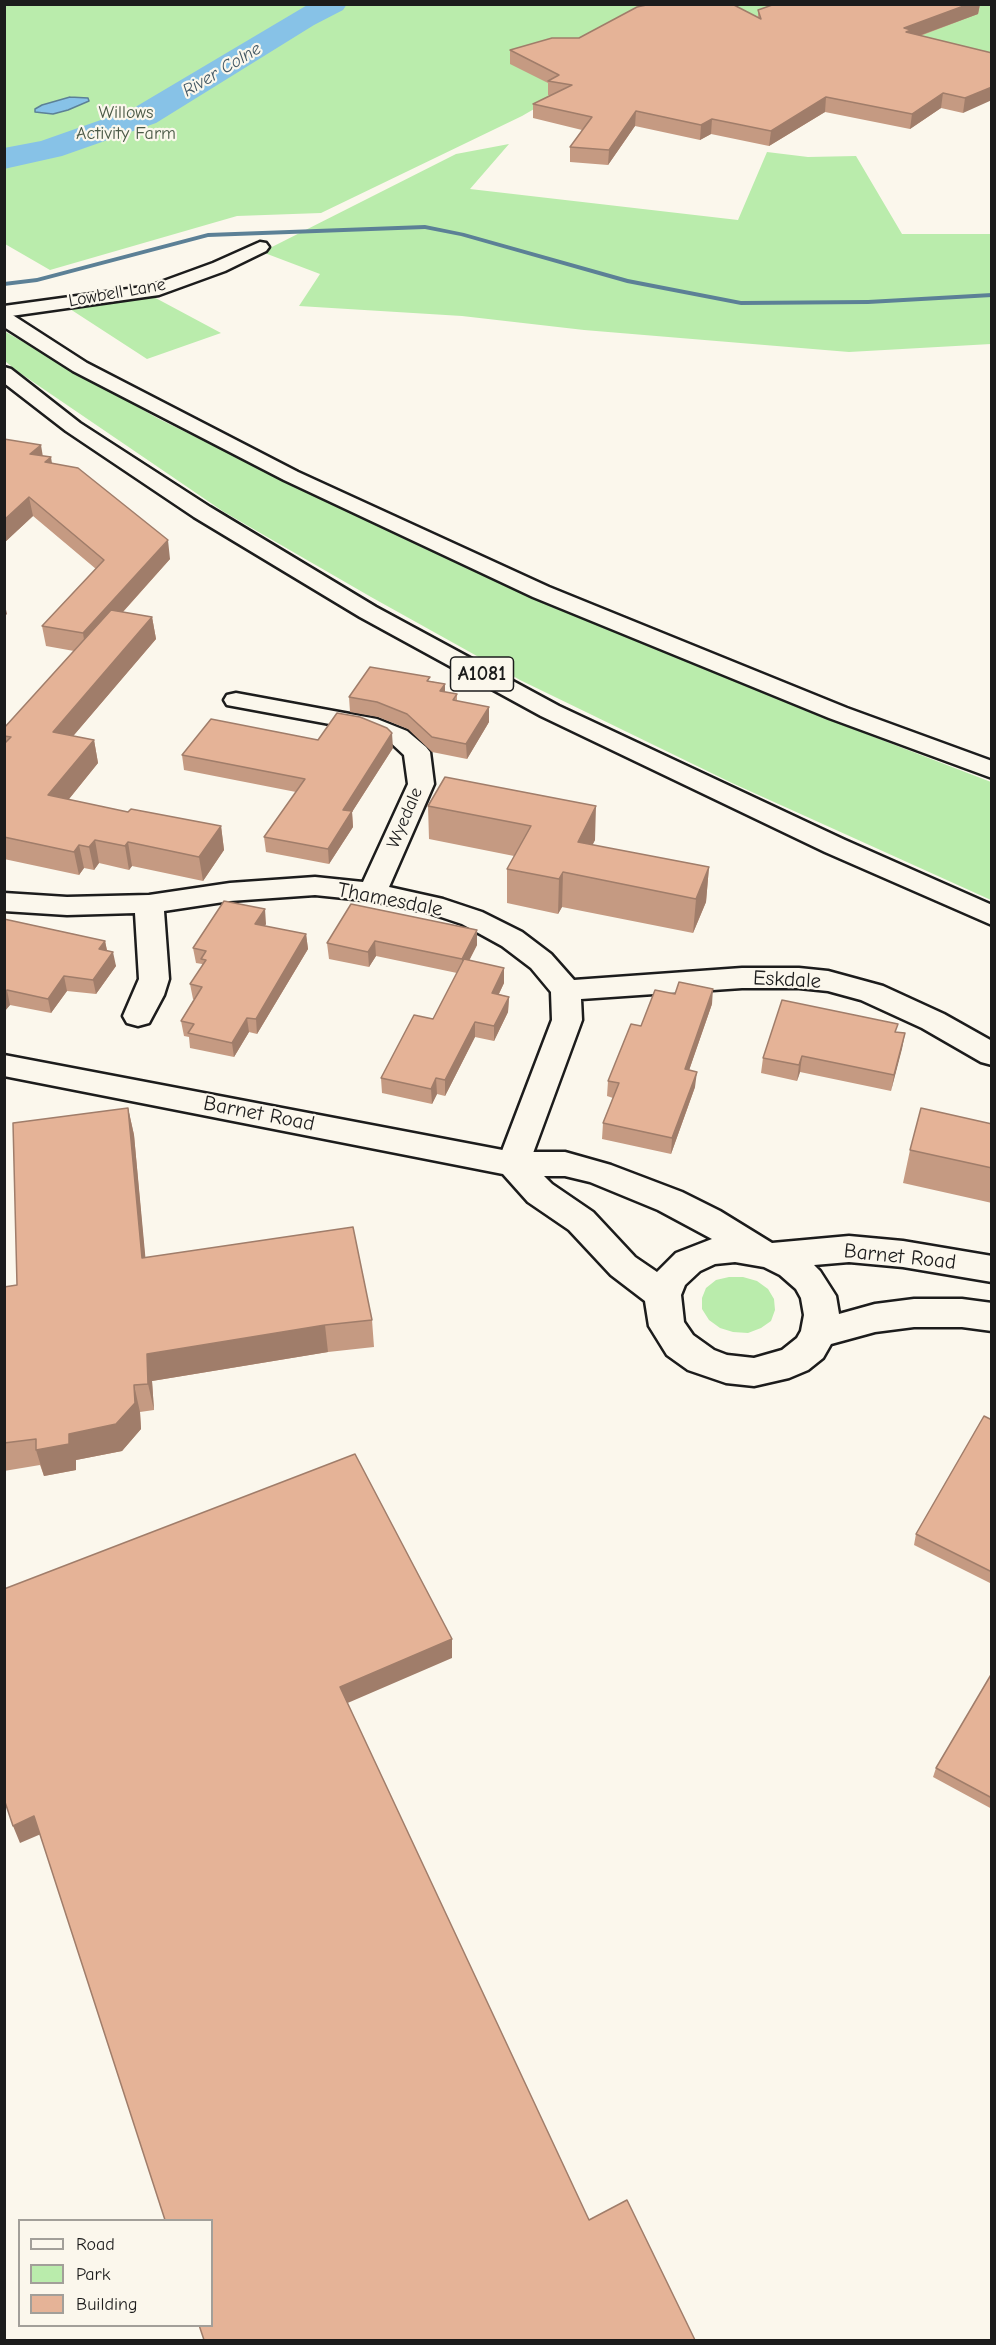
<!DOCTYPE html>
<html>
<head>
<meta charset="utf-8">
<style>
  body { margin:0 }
  #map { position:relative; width:996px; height:2345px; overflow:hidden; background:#fbf7ec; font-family:"Comic Neue",sans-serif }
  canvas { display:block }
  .frame { position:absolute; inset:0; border:6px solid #1c1c1c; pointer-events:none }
  .legend { position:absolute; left:18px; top:2219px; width:195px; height:108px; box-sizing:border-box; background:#fbf7ec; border:2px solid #a29f99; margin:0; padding:8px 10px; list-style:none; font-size:18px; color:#1c1c1c }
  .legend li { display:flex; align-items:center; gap:12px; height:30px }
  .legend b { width:30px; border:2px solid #a29f99 }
</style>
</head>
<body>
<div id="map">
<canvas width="996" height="2345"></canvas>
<div class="frame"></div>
<ul class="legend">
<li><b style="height:8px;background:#fbf7ec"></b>Road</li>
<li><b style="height:16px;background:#baecac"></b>Park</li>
<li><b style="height:16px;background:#e5b397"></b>Building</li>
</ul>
</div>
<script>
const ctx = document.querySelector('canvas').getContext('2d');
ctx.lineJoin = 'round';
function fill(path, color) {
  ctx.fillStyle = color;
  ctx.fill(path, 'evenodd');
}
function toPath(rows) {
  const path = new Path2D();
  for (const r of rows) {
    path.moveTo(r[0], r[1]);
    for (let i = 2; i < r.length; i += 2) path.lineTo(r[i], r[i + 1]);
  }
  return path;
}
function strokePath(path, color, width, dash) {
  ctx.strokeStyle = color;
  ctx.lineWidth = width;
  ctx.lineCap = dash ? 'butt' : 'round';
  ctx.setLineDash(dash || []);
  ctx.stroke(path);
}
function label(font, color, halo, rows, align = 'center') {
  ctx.font = font + ' "Comic Neue",sans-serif';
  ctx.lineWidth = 4.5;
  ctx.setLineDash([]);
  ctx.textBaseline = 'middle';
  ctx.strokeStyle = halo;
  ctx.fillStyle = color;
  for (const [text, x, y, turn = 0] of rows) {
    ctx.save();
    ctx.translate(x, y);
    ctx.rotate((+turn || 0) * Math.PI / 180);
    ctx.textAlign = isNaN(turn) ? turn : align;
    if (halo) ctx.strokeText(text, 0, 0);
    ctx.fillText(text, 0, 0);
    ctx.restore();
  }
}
const green = toPath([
  [5,5,991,5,991,66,560,94,522,116,321,213,237,216,50,270,5,244],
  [509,144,470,189,738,220,767,152,808,157,856,156,902,234,991,234,991,344,849,352,584,330,462,316,299,306,320,274,262,252,456,154],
  [150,295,221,333,147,359,70,309],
  [4,331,159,419,389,531,566,611,843,725,991,782,991,900,732,783,520,680,371,597,224,512,17,371,5,361],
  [729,1277,743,1277,757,1281,768,1289,774,1299,775,1310,771,1321,761,1328,748,1333,733,1332,720,1328,709,1320,702,1309,702,1298,706,1288,716,1280]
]);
const water = toPath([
  [70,97,88,98,89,101,68,110,53,114,35,112,35,109,42,105,70,97]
]);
const stream = toPath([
  [425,225,464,233,628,279,741,301,868,300,992,293,992,297,868,304,741,305,627,283,461,236,425,229,208,237,37,282,4,286,4,282,37,278,208,233,425,225]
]);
const river = toPath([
  [309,4,347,4,343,10,314,25,156,123,62,156,4,169,4,148,41,141,132,109,309,4]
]);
const street = toPath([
  [260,242,266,243,269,247,266,251,225,271,159,295,4,317,4,306,150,286,213,263,260,242],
  [236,693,377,719,407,731,426,747,430,752,434,784,389,887,443,899,482,912,522,932,551,954,574,980,742,968,799,968,828,971,883,986,944,1014,992,1041,992,1065,981,1062,922,1028,861,1000,828,991,799,988,742,988,581,999,582,1020,529,1164,525,1172,513,1176,501,1172,497,1164,552,1020,551,992,531,968,502,946,462,924,426,912,373,901,315,895,230,901,164,911,169,979,164,995,149,1023,138,1026,127,1023,123,1016,139,979,135,913,67,915,4,911,4,893,67,897,149,895,230,883,315,877,363,882,408,784,404,755,389,741,362,730,227,705,224,700,227,695,236,693]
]);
const secondary = toPath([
  [4,1055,513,1152,565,1152,611,1165,682,1192,720,1211,772,1243,849,1236,903,1241,992,1256,992,1282,903,1267,849,1262,814,1265,820,1271,836,1296,839,1314,875,1304,914,1299,962,1299,992,1303,992,1331,962,1327,914,1327,875,1332,831,1344,823,1358,808,1370,789,1378,754,1386,726,1383,688,1370,667,1355,649,1326,645,1301,611,1275,569,1230,528,1202,503,1174,4,1076,4,1055],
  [544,1176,565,1176,590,1182,658,1210,712,1239,676,1253,657,1272,635,1257,593,1212,552,1184,544,1176],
  [735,1262,764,1267,780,1275,796,1289,801,1298,804,1315,801,1331,797,1338,782,1350,754,1358,727,1355,714,1350,693,1335,684,1322,681,1295,685,1285,700,1271,715,1264,735,1262]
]);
const primary = toPath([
  [4,313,11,314,87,363,298,472,549,587,847,708,992,761,992,778,829,718,533,597,284,480,73,371,4,327,4,313],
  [4,367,11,369,80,423,210,507,376,607,559,706,845,840,992,905,992,925,825,852,541,716,360,617,194,517,66,431,4,383,4,367]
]);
const wall = toPath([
  [775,4,980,4,978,14,920,36,992,53,963,113,941,108,910,129,825,112,769,146,711,134,700,140,635,126,608,165,570,162,570,147,582,130,533,118,533,104,550,95,548,95,548,83,510,64,510,50,579,38,758,18,758,10],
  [4,439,43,456,170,559,123,612,152,617,156,639,73,736,94,740,98,763,68,800,128,812,221,826,224,850,203,881,132,866,129,870,99,863,94,870,84,868,79,875,4,859,4,728,74,651,46,646,42,626,96,569,33,516,4,543],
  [430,681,445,684,445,692,457,694,457,701,489,722,467,759,432,752,408,729,378,717,350,712,349,697],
  [318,740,393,748,352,812,353,827,329,864,266,852,264,837,296,792,184,770,182,755],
  [445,777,595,840,592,845,709,867,706,902,693,933,562,907,558,914,507,903,507,869,514,856,429,839,428,806],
  [351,904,477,945,469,961,504,983,499,994,509,997,508,1012,494,1041,475,1037,445,1096,437,1094,432,1104,382,1093,381,1078,433,1019,457,973,376,956,369,967,329,959,327,943],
  [4,919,105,941,107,950,116,966,96,994,67,991,51,1013,10,1005,4,1012],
  [266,924,265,926,306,934,308,949,257,1034,249,1032,234,1057,190,1048,189,1037,184,1036,181,1021,194,999,193,999,190,984,202,966,202,964,196,963,193,948],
  [712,1004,689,1070,695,1087,671,1154,602,1139,603,1123,613,1098,607,1096,608,1081],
  [896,1032,905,1033,891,1091,800,1072,797,1081,761,1073,763,1058],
  [128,1108,134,1135,145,1258,372,1320,374,1347,328,1352,152,1381,154,1410,140,1412,141,1429,122,1451,76,1460,76,1470,44,1476,40,1465,4,1471,4,1287,17,1285],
  [992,1124,992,1203,903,1183,910,1150],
  [992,1420,992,1584,914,1545,916,1534],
  [992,1673,992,1809,933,1777,936,1768]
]);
const shadedWall = toPath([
  [969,4,980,4,978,14,910,39,904,28],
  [992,87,992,100,963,113,965,98],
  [943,93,941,108,910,129,912,114],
  [826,97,825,112,769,146,771,131],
  [636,111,635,126,608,165,609,150],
  [712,119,711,134,700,140,701,125],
  [41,445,44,463,30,454],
  [51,457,54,476,45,462],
  [29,497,33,516,4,543,4,520],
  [168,540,170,559,86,653,83,633],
  [4,601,7,614,4,617],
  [152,617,156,639,57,755,53,732],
  [445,684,445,699,440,691],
  [489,707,489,722,467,759,466,744],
  [392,733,393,748,352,812,353,827,329,864,328,849,343,810],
  [94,740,98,763,53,819,48,795],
  [596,806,595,840,577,876,578,842],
  [221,826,224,850,203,881,199,857],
  [95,840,99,863,94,870,89,847],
  [128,842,132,866,129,870,125,846],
  [79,845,84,868,79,875,74,852],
  [709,867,706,902,693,933,696,899],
  [563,872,562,907,558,914,559,879],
  [265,909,266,924,257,939,255,924],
  [477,930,477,945,462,974,462,959],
  [306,934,308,949,257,1034,256,1019],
  [105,941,108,956,99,949],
  [375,941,376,956,369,967,368,952],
  [113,952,116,966,96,994,93,980],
  [504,968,504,983,492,1008,492,993],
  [64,976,67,991,51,1013,48,999],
  [713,989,712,1004,684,1085,685,1069],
  [7,990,10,1005,4,1012,4,993],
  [509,997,508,1012,494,1041,494,1026],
  [247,1018,249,1032,234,1057,232,1043],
  [475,1022,475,1037,445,1096,445,1080],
  [905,1033,902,1049,891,1091,894,1075],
  [802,1056,800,1072,797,1081,799,1065],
  [697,1072,695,1087,671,1154,672,1138],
  [436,1078,437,1094,432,1104,431,1089],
  [128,1108,134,1135,148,1285,142,1258],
  [325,1325,328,1352,152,1381,154,1410,148,1384,147,1354],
  [134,1385,140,1412,141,1429,122,1451,76,1460,76,1470,44,1476,36,1450],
  [452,1639,452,1658,343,1705,340,1687],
  [34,1816,41,1834,20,1843,13,1826]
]);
const building = toPath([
  [651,4,732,4,761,19,758,10,775,4,969,4,904,28,911,30,906,32,992,53,992,87,965,98,943,93,912,114,826,97,771,131,712,119,701,125,636,111,609,150,570,147,592,117,533,104,572,85,548,81,559,75,510,50,552,38,579,38,637,7,651,4],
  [4,439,41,445,30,454,51,457,45,462,78,468,168,540,83,633,42,626,104,560,29,497,4,520,4,439],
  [111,610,152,617,53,732,94,740,48,795,128,812,131,809,221,826,199,857,128,842,125,846,95,840,89,847,79,845,74,852,4,837,4,744,11,737,4,736,4,728,111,610],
  [370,667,430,677,427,681,445,684,440,691,457,694,453,700,489,707,466,744,432,737,407,714,377,702,349,697,370,667],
  [337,713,360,717,387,728,392,733,343,810,352,811,328,849,264,837,305,779,182,755,211,719,318,740,337,713],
  [445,777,596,806,578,842,709,867,696,899,563,872,559,879,507,869,531,826,428,806,445,777],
  [224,901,265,909,255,924,306,934,256,1019,247,1018,232,1043,188,1033,194,1024,181,1021,202,987,190,984,206,960,201,959,206,951,193,948,224,901],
  [351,904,477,930,462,959,375,941,368,952,327,943,351,904],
  [4,919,105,941,99,949,113,952,93,980,64,976,48,999,7,990,4,993,4,919],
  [464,959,504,968,492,993,509,997,494,1026,475,1022,445,1080,436,1078,431,1089,381,1078,414,1015,433,1019,464,959],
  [679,982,713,989,685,1069,697,1072,672,1138,603,1123,619,1083,608,1081,631,1024,641,1026,655,990,675,994,679,982],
  [782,1000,898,1024,895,1032,905,1033,894,1075,802,1056,799,1065,763,1058,782,1000],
  [128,1108,142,1258,353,1227,372,1320,325,1325,147,1354,148,1384,134,1385,135,1403,116,1424,69,1434,69,1444,36,1450,36,1439,4,1443,4,1287,17,1285,13,1123,128,1108],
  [921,1108,992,1124,992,1168,910,1150,921,1108],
  [984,1416,992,1420,992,1572,916,1534,984,1416],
  [355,1454,452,1639,340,1687,589,2220,627,2200,695,2340,204,2340,199,2325,212,2325,212,2220,165,2220,34,1816,13,1826,4,1799,4,1589,355,1454],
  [992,1673,992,1798,936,1768,992,1673]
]);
const farWaternames = [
  ["River Colne",222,70,-31]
];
const farParknames = [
  ["Willows",126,113],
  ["Activity Farm",126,134]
];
const farStreetnames = [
  ["Lowbell Lane",117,293,-10],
  ["Wyedale",405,818,-67]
];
const shields = [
  [482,674,63]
];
const shieldNames = [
  ["A1081",482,674]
];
const streetNames = [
  ["Thamesdale",390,900,11],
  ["Eskdale",787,980,3],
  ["Barnet Road",259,1114,11],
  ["Barnet Road",900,1257,6]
];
fill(green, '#baecac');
fill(water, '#87c2e7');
strokePath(water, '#5c8096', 1.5);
fill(stream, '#5c8096');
fill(river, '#87c2e7');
strokePath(street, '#1c1c1c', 5);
strokePath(secondary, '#1c1c1c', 5);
strokePath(primary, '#1c1c1c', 5);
fill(street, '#fbf7ec');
fill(secondary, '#fbf7ec');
fill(primary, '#fbf7ec');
fill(wall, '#c59a82');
fill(shadedWall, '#a07d6a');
fill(building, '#e5b397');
strokePath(building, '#a07d6a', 1.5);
label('italic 18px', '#415663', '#fbf7ec', farWaternames);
label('18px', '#4b5a47', '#fbf7ec', farParknames);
label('18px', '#1c1c1c', '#fbf7ec', farStreetnames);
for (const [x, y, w] of shields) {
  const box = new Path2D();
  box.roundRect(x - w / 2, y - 17, w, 34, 4.5);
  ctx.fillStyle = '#fbf7ec';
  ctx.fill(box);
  strokePath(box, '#1c1c1c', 1.5);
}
label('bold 20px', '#1c1c1c', null, shieldNames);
label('21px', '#1c1c1c', '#fbf7ec', streetNames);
</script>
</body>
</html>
